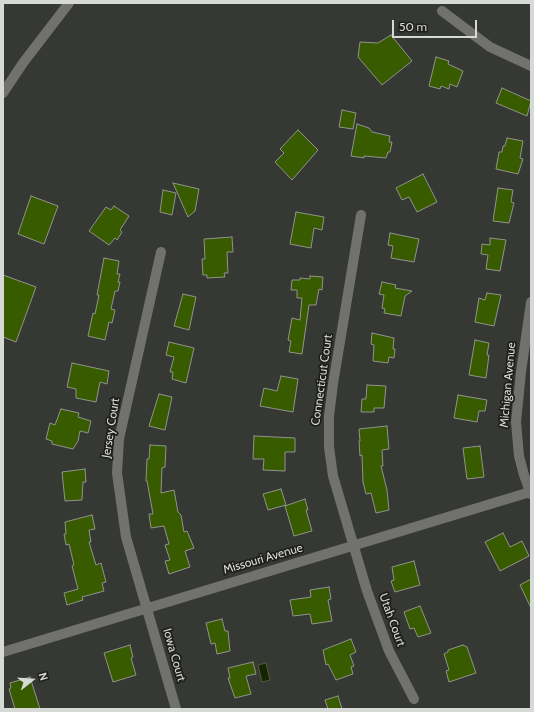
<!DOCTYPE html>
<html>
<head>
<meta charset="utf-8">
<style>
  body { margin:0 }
  #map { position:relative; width:534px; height:712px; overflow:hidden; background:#353833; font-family:Cabin,sans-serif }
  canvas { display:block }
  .frame { position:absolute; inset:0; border:4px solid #d7d9d6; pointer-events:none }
  .north { position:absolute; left:12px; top:660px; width:40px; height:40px; -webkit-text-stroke:3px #1e1f1c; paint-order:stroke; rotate:73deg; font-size:11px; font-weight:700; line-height:16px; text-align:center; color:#d7d9d6 }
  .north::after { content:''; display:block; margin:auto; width:14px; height:18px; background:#d7d9d6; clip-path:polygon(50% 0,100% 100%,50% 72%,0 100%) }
  .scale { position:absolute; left:392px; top:20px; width:85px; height:18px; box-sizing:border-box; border:2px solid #d7d9d6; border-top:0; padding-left:5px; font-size:12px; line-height:14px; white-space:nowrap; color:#d7d9d6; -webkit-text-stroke:3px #1e1f1c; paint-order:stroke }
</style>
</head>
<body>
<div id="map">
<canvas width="534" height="712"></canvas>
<div class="frame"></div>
<div class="north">N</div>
<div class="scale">50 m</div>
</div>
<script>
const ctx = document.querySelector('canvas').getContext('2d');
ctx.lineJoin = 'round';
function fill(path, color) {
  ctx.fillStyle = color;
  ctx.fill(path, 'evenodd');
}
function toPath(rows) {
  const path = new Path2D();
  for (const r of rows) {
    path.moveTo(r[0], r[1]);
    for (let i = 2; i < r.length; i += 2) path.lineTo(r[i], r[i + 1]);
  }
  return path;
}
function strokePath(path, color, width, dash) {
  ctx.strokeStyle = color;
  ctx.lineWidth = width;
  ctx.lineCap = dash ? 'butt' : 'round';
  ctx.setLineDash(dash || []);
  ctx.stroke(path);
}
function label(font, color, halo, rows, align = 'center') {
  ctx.font = font + ' Cabin,sans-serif';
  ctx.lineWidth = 3.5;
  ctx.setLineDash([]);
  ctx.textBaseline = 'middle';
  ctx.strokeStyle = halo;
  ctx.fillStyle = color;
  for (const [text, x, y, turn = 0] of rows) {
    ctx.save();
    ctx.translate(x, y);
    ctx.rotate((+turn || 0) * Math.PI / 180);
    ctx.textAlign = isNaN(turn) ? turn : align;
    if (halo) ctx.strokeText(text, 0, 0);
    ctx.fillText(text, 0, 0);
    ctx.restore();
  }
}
const water = toPath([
  [266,663,270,680,262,682,258,665,266,663]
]);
const building = toPath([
  [391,35,412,61,382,85,358,57,360,42,378,43,391,35],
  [436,57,449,61,448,64,463,71,457,87,450,84,449,89,441,86,440,89,429,86,436,57],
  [502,88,531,101,527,116,496,103,502,88],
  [342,110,356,113,353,129,339,127,342,110],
  [357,124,369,128,372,132,390,136,389,142,392,142,390,152,388,152,386,158,364,156,364,158,351,156,357,124],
  [298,130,318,150,292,180,275,162,284,153,280,149,298,130],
  [507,138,523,141,520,158,523,159,518,174,496,169,499,152,502,152,503,146,505,146,507,138],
  [423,174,437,202,417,212,409,197,402,200,396,188,423,174],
  [173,183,199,189,195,211,188,217,173,183],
  [498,188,513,190,511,202,514,203,509,223,493,221,498,188],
  [163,190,176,193,172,215,160,212,163,190],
  [31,196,58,206,44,244,18,234,31,196],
  [114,206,129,216,120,230,122,232,117,240,115,238,109,245,89,231,106,207,111,210,114,206],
  [296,212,324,217,322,230,314,228,311,248,290,244,296,212],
  [390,233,419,239,414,262,391,258,393,246,388,245,390,233],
  [232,237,233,252,227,252,228,273,224,273,225,277,207,278,207,275,203,275,202,259,205,259,204,239,232,237],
  [490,238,506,240,500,271,486,269,488,255,481,254,482,244,490,245,490,238],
  [104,258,119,261,117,274,120,274,118,282,120,282,118,291,115,291,111,309,115,310,112,323,109,322,105,340,88,336,93,313,95,314,99,295,97,295,104,258],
  [3,275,36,287,16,342,3,337,3,275],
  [310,276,323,277,322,290,319,289,316,305,309,305,302,354,289,352,291,341,288,340,292,318,300,320,302,298,297,298,297,290,291,290,292,280,300,280,300,278,310,279,310,276],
  [382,282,396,285,395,288,412,291,405,296,401,316,384,313,385,309,382,308,384,295,379,294,382,282],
  [487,293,501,295,494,326,475,322,479,298,485,300,487,293],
  [183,294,196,297,189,330,174,326,183,294],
  [372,333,394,338,393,349,395,349,394,358,389,357,388,363,373,361,374,345,371,344,372,333],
  [475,340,489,343,487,355,489,355,486,378,469,375,475,340],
  [169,342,194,348,186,383,172,379,173,372,170,372,174,357,166,355,169,342],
  [72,363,109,371,107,384,100,382,96,402,76,398,76,389,67,387,72,363],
  [281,376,298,379,293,412,260,406,264,388,277,391,281,376],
  [367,385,386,386,384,408,374,408,374,412,361,412,362,399,366,399,367,385],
  [159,394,172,397,165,430,149,426,159,394],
  [458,395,487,400,485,411,479,411,477,422,454,418,458,395],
  [61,409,79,413,78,417,91,421,88,433,80,431,78,441,73,449,52,444,52,441,46,439,50,423,55,425,61,409],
  [387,426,389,449,382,450,383,466,381,466,387,490,389,510,376,513,371,493,366,494,363,482,362,455,360,456,359,441,360,441,359,429,387,426],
  [254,436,295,438,295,452,285,452,285,471,263,470,264,459,253,459,254,436],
  [150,445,166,446,165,467,162,468,161,493,174,490,178,512,181,515,184,532,187,531,194,548,185,551,190,567,169,574,165,561,170,560,165,545,169,544,164,526,151,528,149,514,153,514,147,481,146,481,147,459,149,459,150,445],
  [480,446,484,477,467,479,463,448,480,446],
  [85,469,86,482,83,482,82,500,65,501,62,472,85,469],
  [281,489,286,505,268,510,263,494,281,489],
  [305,499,308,510,306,510,312,531,294,536,285,506,305,499],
  [92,515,95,529,89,530,91,542,89,542,96,565,101,563,106,582,102,583,104,591,82,597,83,600,67,605,64,593,78,589,72,566,74,565,69,544,66,545,64,534,66,534,65,522,92,515],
  [503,533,510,547,522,541,529,556,500,571,485,542,503,533],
  [414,561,420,585,395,592,391,581,394,580,392,567,414,561],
  [531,579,531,608,520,585,531,579],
  [329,587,331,599,328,600,332,621,312,624,310,614,293,616,290,600,311,597,310,590,329,587],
  [420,606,431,633,418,637,414,628,410,629,404,612,420,606],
  [222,619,225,631,228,631,230,651,217,654,215,643,211,644,206,623,222,619],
  [351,639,356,652,350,655,354,666,351,667,353,674,336,680,328,664,326,665,323,650,351,639],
  [130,645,133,657,131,658,136,675,113,682,104,653,130,645],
  [463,645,467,647,476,673,449,682,446,671,449,670,444,654,448,652,448,650,463,645],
  [253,662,256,674,246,676,251,694,235,698,228,678,230,678,228,668,253,662],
  [30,677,40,709,15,709,9,689,11,688,10,683,30,677],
  [338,696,342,709,328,709,325,700,338,696]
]);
const minor = toPath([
  [442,11,490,47,531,66],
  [3,93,23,63,69,3],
  [361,215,333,384,329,416,329,447,333,476,367,591,389,651,414,699],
  [161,252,119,439,117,473,126,537,176,709],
  [531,302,521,372,516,422,519,456,524,475,531,494],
  [3,652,530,492]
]);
const streetNames = [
  ["Connecticut Court",322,380,-82],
  ["Michigan Avenue",508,385,-85],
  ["Jersey Court",111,428,-81],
  ["Missouri Avenue",263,559,-16],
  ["Utah Court",392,620,70],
  ["Iowa Court",174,655,74]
];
fill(water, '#142600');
strokePath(water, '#4e5c40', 1);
fill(building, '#385b00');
strokePath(building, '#90948d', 1);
strokePath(minor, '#71726f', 10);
label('12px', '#d7d9d6', '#1e1f1c', streetNames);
</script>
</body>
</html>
